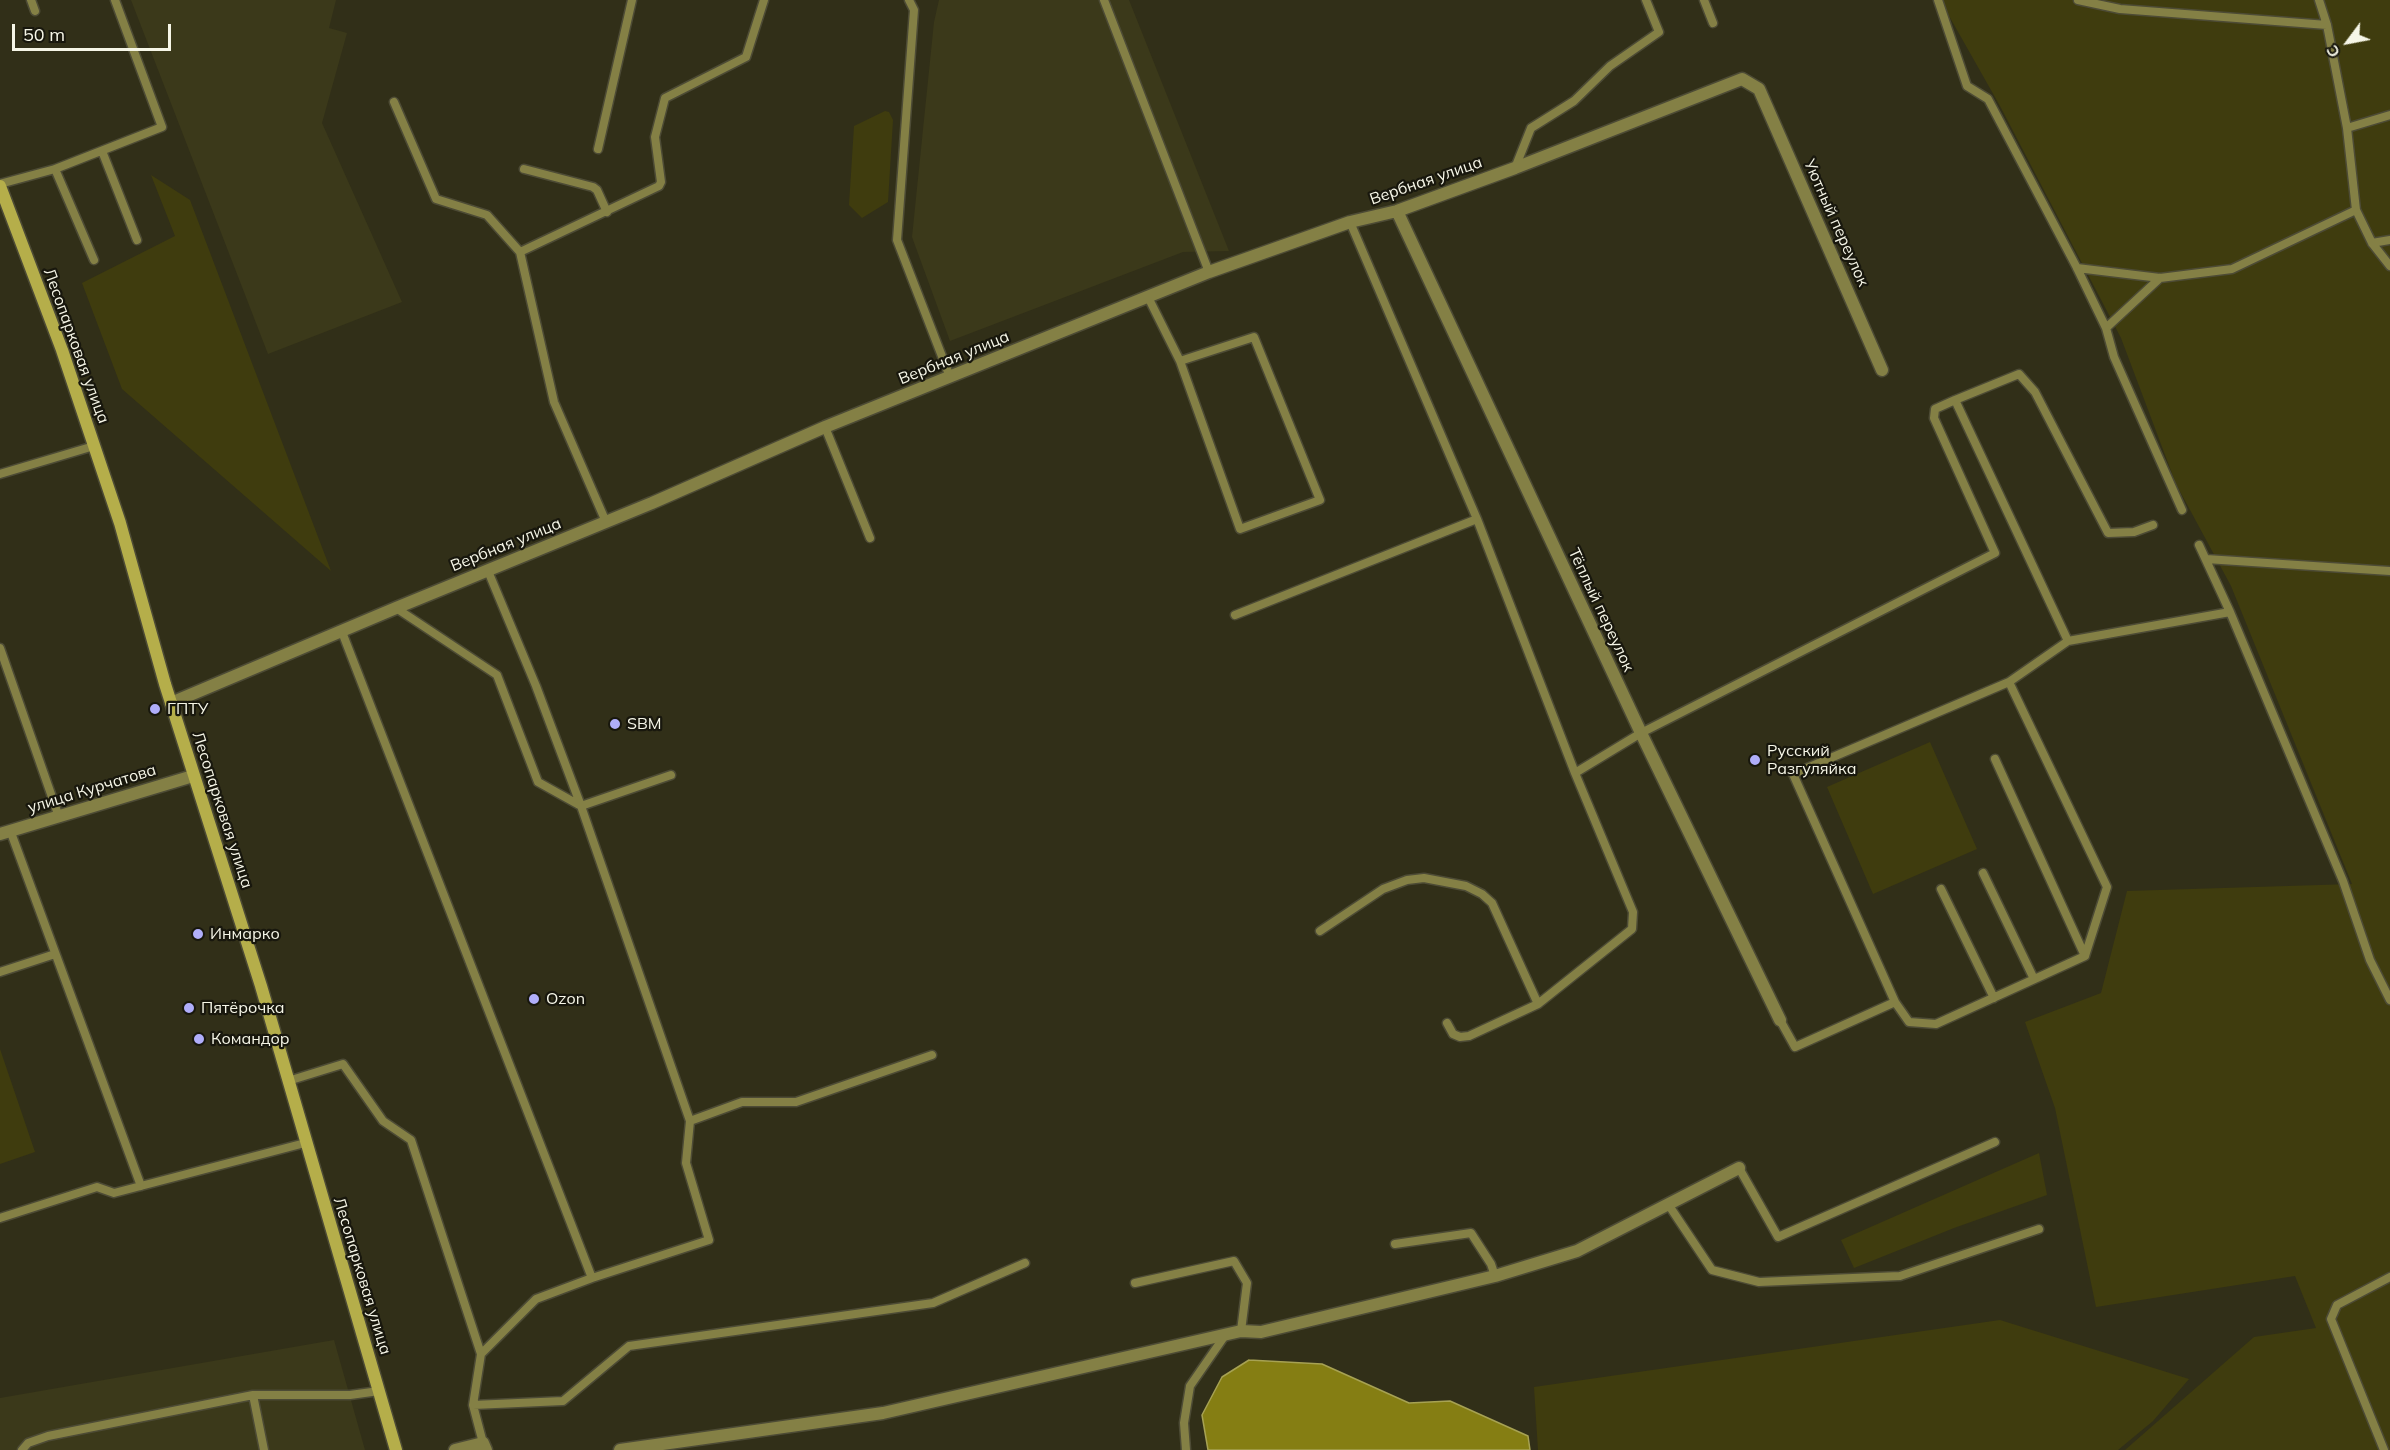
<!DOCTYPE html>
<html>
<head>
<meta charset="utf-8">
<style>
  body { margin:0 }
  #map { position:relative; width:2390px; height:1450px; overflow:hidden; background:#312f18; font-family:Mulish,sans-serif }
  canvas { display:block }
  .north { position:absolute; left:2318px; top:12px; width:60px; height:60px; -webkit-text-stroke:4px #18170d; paint-order:stroke; rotate:238deg; font-size:16px; font-weight:700; line-height:24px; text-align:center; color:#f6f6e7 }
  .north::after { content:''; display:block; margin:auto; width:21px; height:27px; background:#f6f6e7; clip-path:polygon(50% 0,100% 100%,50% 72%,0 100%) }
  .scale { position:absolute; left:12px; top:24px; width:159px; height:27px; box-sizing:border-box; border:3px solid #f6f6e7; border-top:0; padding-left:8px; font-size:18px; line-height:21px; white-space:nowrap; color:#f6f6e7; -webkit-text-stroke:4px #18170d; paint-order:stroke }
</style>
</head>
<body>
<div id="map">
<canvas width="2390" height="1450"></canvas>
<div class="north">С</div>
<div class="scale">50 m</div>
</div>
<script>
const ctx = document.querySelector('canvas').getContext('2d');
ctx.lineJoin = 'round';
function fill(path, color) {
  ctx.fillStyle = color;
  ctx.fill(path, 'evenodd');
}
function toPath(rows) {
  const path = new Path2D();
  for (const r of rows) {
    path.moveTo(r[0], r[1]);
    for (let i = 2; i < r.length; i += 2) path.lineTo(r[i], r[i + 1]);
  }
  return path;
}
function strokePath(path, color, width, dash) {
  ctx.strokeStyle = color;
  ctx.lineWidth = width;
  ctx.lineCap = dash ? 'butt' : 'round';
  ctx.setLineDash(dash || []);
  ctx.stroke(path);
}
function label(font, color, halo, rows, align = 'center') {
  ctx.font = font + ' Mulish,sans-serif';
  ctx.lineWidth = 4.5;
  ctx.setLineDash([]);
  ctx.textBaseline = 'middle';
  ctx.strokeStyle = halo;
  ctx.fillStyle = color;
  for (const [text, x, y, turn = 0] of rows) {
    ctx.save();
    ctx.translate(x, y);
    ctx.rotate((+turn || 0) * Math.PI / 180);
    ctx.textAlign = isNaN(turn) ? turn : align;
    if (halo) ctx.strokeText(text, 0, 0);
    ctx.fillText(text, 0, 0);
    ctx.restore();
  }
}
const built = toPath([
  [131,0,336,0,329,28,347,33,322,123,402,302,268,354],
  [939,0,1129,0,1229,251,1183,252,950,341,912,237,934,22],
  [334,1340,365,1450,0,1450,0,1398]
]);
const green = toPath([
  [1940,0,2390,0,2390,1450,2125,1450,2254,1337,2316,1328,2295,1276,2096,1307,2055,1108,2025,1022,2101,993,2127,891,2352,884,2231,586,2176,484,2121,338,2000,106],
  [885,111,889,112,893,120,888,202,862,218,849,205,854,126],
  [151,175,190,200,331,571,122,389,82,283,175,236],
  [1930,742,1977,849,1873,894,1827,787],
  [0,1049,35,1152,0,1164],
  [2039,1153,2047,1195,1954,1228,1854,1268,1841,1240],
  [2000,1320,2189,1379,2153,1421,2118,1450,1538,1450,1534,1387]
]);
const water = toPath([
  [1249,1360,1322,1364,1409,1403,1450,1401,1528,1436,1530,1450,1208,1450,1202,1415,1222,1377,1249,1360]
]);
const lane = toPath([
  [31,0,35,11],
  [909,0,914,10,897,240,950,377],
  [1104,0,1209,272],
  [1704,0,1713,23],
  [1938,0,1967,86,1988,99,2077,268,2106,328,2114,357,2182,510],
  [2078,0,2120,9,2327,25],
  [2319,0,2327,25,2347,128,2356,210,2372,243,2390,266],
  [394,102,436,199,487,215,520,252],
  [2347,128,2390,115],
  [598,149,632,0],
  [102,151,137,240],
  [1515,168,1531,128,1574,101,1610,66,1659,32,1646,0],
  [55,169,94,260],
  [524,169,593,187,597,190,607,212],
  [0,184,55,169,162,127,115,0],
  [2372,243,2390,240],
  [2077,268,2160,278,2232,269,2356,210],
  [1148,297,1180,361,1240,529,1320,500,1254,337,1180,361],
  [2106,328,2160,278],
  [1955,400,2068,641],
  [825,427,870,538],
  [0,474,94,446],
  [606,522,554,402,520,252,659,186,661,182,655,137,665,98,746,57,764,0],
  [2199,545,2230,612,2343,881,2370,960,2390,1000],
  [2206,559,2390,571],
  [488,571,536,686,581,806,671,775],
  [396,608,497,675,538,782,581,806,690,1121,686,1163,709,1240,592,1278],
  [1235,615,1477,519],
  [342,632,592,1278,536,1299,481,1354,473,1405,483,1443],
  [0,648,59,817],
  [2009,682,2068,641,2230,612],
  [1995,759,2085,956],
  [1575,773,1641,733,1995,553,1934,418,1935,409,1955,400,2019,374,2035,392,2108,533,2134,532,2153,525],
  [10,830,141,1186],
  [1983,873,2034,979],
  [1941,889,1994,998],
  [1320,931,1383,889,1407,880,1424,878,1466,886,1482,894,1492,903,1538,1004,1632,929,1633,912,1575,773,1477,519,1350,222],
  [0,972,55,954],
  [1780,1020,1795,1047,1895,1002,1909,1022,1936,1024,2085,956,2107,887,2009,682,1793,774,1895,1002],
  [1447,1023,1453,1034,1460,1037,1469,1036,1538,1004],
  [288,1081,343,1064,383,1121,411,1140,481,1354],
  [690,1121,742,1102,796,1102,932,1055],
  [1739,1168,1778,1237,1995,1142],
  [1668,1204,1712,1270,1759,1282,1900,1276,2039,1229],
  [0,1218,97,1187,114,1193,305,1143],
  [1395,1244,1471,1233,1491,1264,1495,1276],
  [1135,1283,1234,1261,1247,1283,1241,1331],
  [253,1395,264,1450],
  [473,1405,563,1401,629,1346,933,1303,1025,1263],
  [22,1450,28,1443,48,1436,253,1395,350,1395,379,1391],
  [1186,1450,1184,1423,1190,1386,1226,1334],
  [2384,1450,2331,1319,2337,1305,2390,1277]
]);
const street = toPath([
  [1397,211,1641,733,1780,1020],
  [171,703,396,608,652,503,825,427,1209,272,1350,222,1397,211,1515,168,1742,79,1759,89,1882,370],
  [0,834,193,776],
  [455,1450,483,1443,486,1450],
  [620,1450,883,1413,1241,1331,1261,1332,1495,1276,1577,1251,1739,1168]
]);
const secondary = toPath([
  [0,186,62,350,120,523,165,684,261,986,396,1450]
]);
const markers = [
  [155,709,6,"#b0aefa"],
  [615,724,6,"#b0aefa"],
  [1755,760,6,"#b0aefa"],
  [198,934,6,"#b0aefa"],
  [534,999,6,"#b0aefa"],
  [189,1008,6,"#b0aefa"],
  [199,1039,6,"#b0aefa"]
];
const streetNames = [
  ["Вербная улица",1426,181,-19],
  ["Уютный переулок",1836,223,66],
  ["Лесопарковая улица",76,346,70],
  ["Вербная улица",954,358,-22],
  ["Вербная улица",506,545,-22],
  ["Тёплый переулок",1601,610,65],
  ["улица Курчатова",92,789,-17],
  ["Лесопарковая улица",222,810,72],
  ["Лесопарковая улица",362,1276,73]
];
const poiNames = [
  ["ГПТУ",167,709],
  ["SBM",627,724],
  ["Русский",1767,751],
  ["Разгуляйка",1767,769],
  ["Инмарко",210,934],
  ["Ozon",546,999],
  ["Пятёрочка",201,1008],
  ["Командор",211,1039]
];
fill(built, '#3b391a');
fill(green, '#3f3c0e');
fill(water, '#857e13');
strokePath(water, '#a7a253', 1.5);
strokePath(lane, '#4d4b35', 11);
strokePath(street, '#4d4b35', 15);
strokePath(secondary, '#4d4b35', 15);
strokePath(lane, '#848045', 8);
strokePath(street, '#848045', 12);
strokePath(secondary, '#b5ae4a', 12);
for (const [x, y, r, color] of markers) {
  const dot = new Path2D();
  dot.arc(x, y, r, 0, 2 * Math.PI);
  ctx.fillStyle = color;
  ctx.fill(dot);
  strokePath(dot, '#18170d', 2);
}
label('16px', '#f6f6e7', '#18170d', streetNames);
label('16px', '#f6f6e7', '#18170d', poiNames, 'left');
</script>
</body>
</html>
